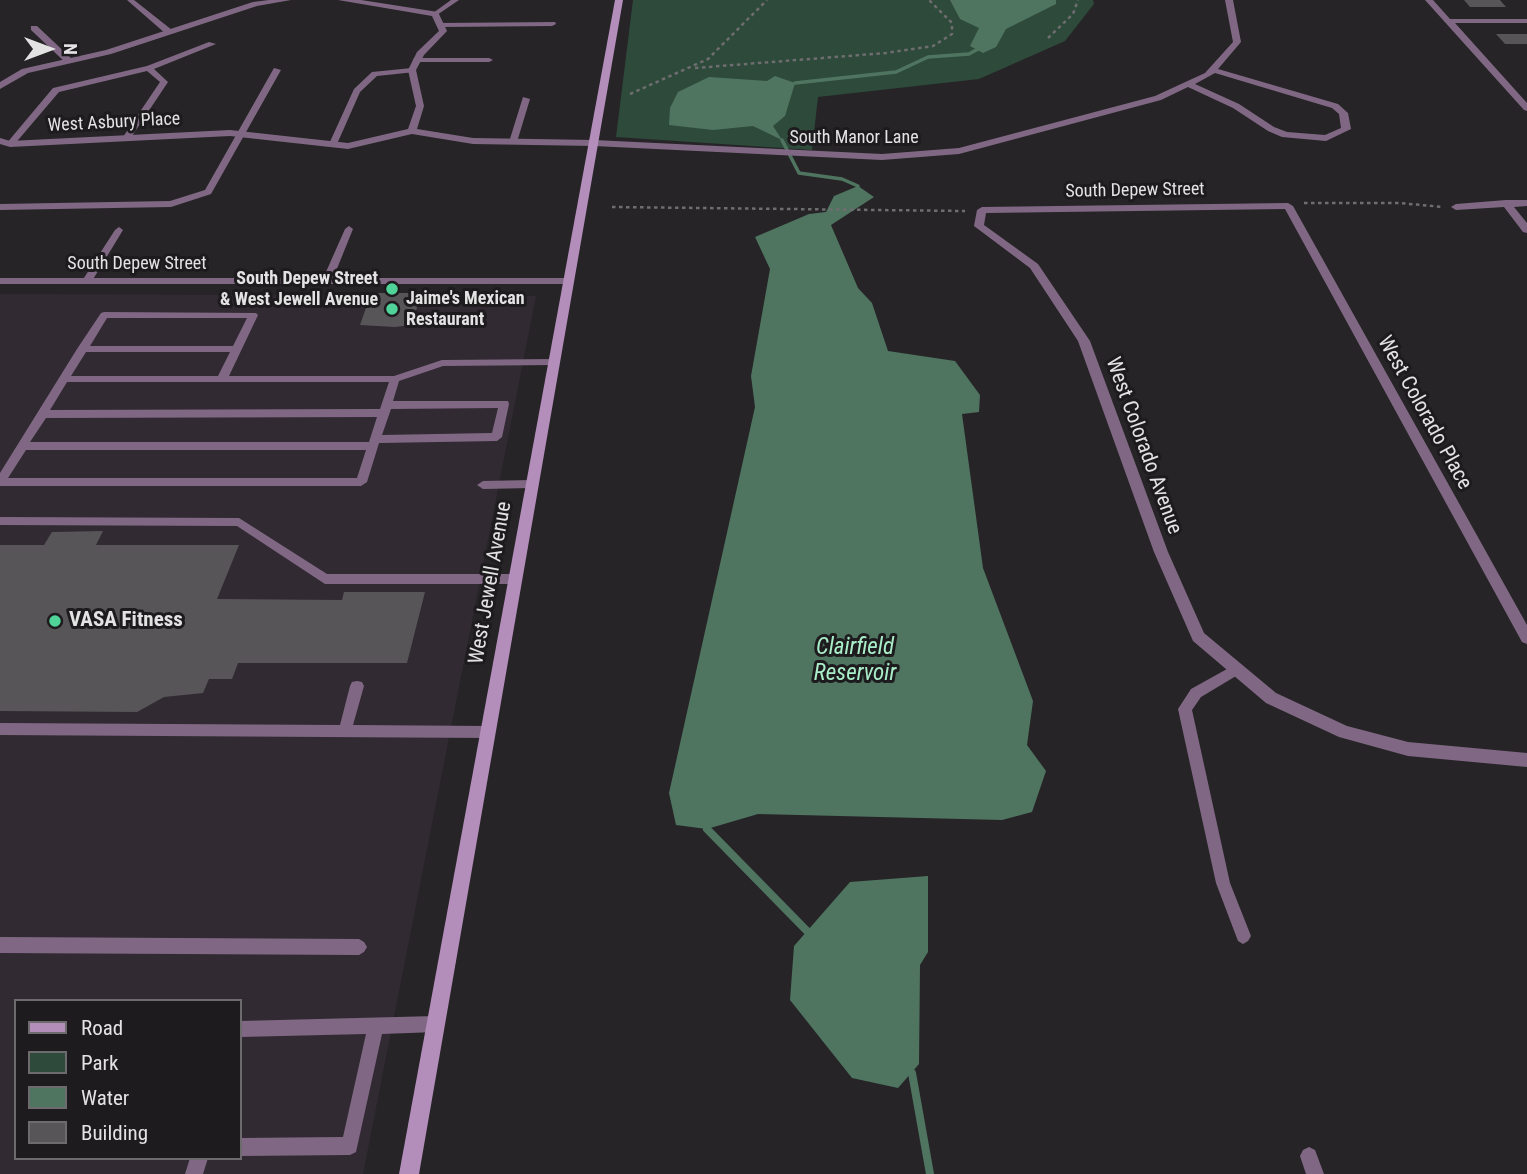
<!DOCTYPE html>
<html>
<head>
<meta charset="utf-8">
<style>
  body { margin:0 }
  #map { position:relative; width:1527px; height:1174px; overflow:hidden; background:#262427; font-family:"Roboto Condensed",sans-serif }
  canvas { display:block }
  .legend { position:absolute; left:14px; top:999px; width:228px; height:161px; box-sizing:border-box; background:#1d1b1d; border:2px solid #6d6b6d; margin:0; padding:9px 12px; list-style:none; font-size:21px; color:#e4e3e4 }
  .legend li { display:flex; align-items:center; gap:14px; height:35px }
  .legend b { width:35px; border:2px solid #6d6b6d }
  .north { position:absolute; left:14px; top:14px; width:70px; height:70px; -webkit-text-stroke:5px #1d1b1d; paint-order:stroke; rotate:90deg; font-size:19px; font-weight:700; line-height:28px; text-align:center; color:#e4e3e4 }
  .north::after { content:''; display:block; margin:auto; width:24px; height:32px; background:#e4e3e4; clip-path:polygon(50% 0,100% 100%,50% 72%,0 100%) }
</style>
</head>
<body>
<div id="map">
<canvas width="1527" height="1174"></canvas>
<ul class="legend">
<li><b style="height:9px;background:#b48ebb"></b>Road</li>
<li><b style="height:19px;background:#2e4a3b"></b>Park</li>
<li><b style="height:19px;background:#4f7561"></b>Water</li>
<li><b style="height:19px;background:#575558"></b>Building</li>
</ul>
<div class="north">N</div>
</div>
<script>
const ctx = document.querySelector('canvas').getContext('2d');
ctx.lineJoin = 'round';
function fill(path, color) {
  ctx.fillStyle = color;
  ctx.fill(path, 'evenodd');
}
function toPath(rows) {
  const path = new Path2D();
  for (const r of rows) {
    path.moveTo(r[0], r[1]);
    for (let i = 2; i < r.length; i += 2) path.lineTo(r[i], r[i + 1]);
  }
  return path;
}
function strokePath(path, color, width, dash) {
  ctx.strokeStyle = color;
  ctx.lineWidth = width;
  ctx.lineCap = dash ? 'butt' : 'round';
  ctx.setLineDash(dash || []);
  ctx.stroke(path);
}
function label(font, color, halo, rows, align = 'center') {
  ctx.font = font + ' "Roboto Condensed",sans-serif';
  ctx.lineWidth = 6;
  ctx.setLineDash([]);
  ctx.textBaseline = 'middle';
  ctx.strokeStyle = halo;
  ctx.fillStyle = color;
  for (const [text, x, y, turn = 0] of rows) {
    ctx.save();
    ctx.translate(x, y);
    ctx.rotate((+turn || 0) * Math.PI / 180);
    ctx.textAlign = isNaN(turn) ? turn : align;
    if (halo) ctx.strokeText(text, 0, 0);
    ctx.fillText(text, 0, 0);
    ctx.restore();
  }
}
const built = toPath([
  [0,294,536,296,363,1174,0,1174],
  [16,1001,240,1001,240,1158,16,1158]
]);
const green = toPath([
  [633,0,1093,0,1094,4,1065,41,979,79,818,97,812,150,616,137]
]);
const water = toPath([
  [950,0,1056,0,1056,4,1006,29,996,47,983,53,970,46,979,28,960,19],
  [775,76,795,83,785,116,773,126,782,140,753,126,713,130,669,125,670,108,678,92,709,77,767,81],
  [858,186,874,197,831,225,858,288,872,303,888,351,955,361,980,395,979,412,962,414,983,568,1033,701,1027,745,1046,771,1032,812,1002,820,758,814,707,829,676,825,669,793,755,407,751,376,770,269,755,237,809,214,826,212,834,196],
  [928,876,928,952,920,965,919,1064,898,1088,852,1078,790,1000,794,946,850,882]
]);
const streamFar1 = toPath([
  [795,83,896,72,928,57,969,54,978,49],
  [782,140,799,173,842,179,858,186]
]);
const stream = toPath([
  [707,829,807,931],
  [912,1073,930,1174]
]);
const building = toPath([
  [1464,0,1500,0,1506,7,1470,7],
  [1496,34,1527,34,1527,44,1505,44],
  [363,293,422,293,411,325,395,327,360,325,366,308,358,308],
  [103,531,96,545,239,545,217,599,342,600,344,592,425,592,407,663,238,663,232,679,209,679,203,693,164,697,137,712,0,711,0,545,44,545,52,532]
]);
const path = toPath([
  [1048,38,1073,14,1078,0],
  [695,68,886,53,933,46,952,34,952,23,929,0],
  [630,94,708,59,767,0],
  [1304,203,1399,203,1443,207],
  [612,207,965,211]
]);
const service = toPath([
  [127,0,134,0,172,30,172,34,166,34,127,0],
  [451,0,459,0,437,15,433,15,433,13,451,0],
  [555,22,556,24,552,26,440,27,436,25,440,23,555,22],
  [31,26,37,26,72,59,72,63,66,63,31,30,31,26],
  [209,42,216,44,154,69,168,82,130,139,123,137,160,82,147,71,59,92,13,146,6,144,53,88,147,66,209,42],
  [414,58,489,58,493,60,489,62,417,62,413,60,414,58],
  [274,68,281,70,211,194,171,207,0,210,0,204,170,201,205,190,274,68],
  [412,68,416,70,415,72,377,76,360,92,337,144,330,146,329,144,354,89,372,72,412,68],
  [523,97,530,99,517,142,510,144,509,142,523,97],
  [349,226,353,229,332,281,330,283,324,283,322,281,345,229,349,226],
  [119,227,123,230,92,281,90,283,84,283,82,281,115,230,119,227],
  [104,312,256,313,258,315,229,376,394,376,442,360,554,359,559,362,554,365,443,366,399,381,393,401,508,401,509,404,502,437,497,441,379,443,367,482,361,486,0,486,0,473,77,349,101,313,104,312],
  [107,318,247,318,233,346,90,346,107,318],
  [86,352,230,352,218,376,71,376,86,352],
  [67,382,389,382,380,409,50,410,67,382],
  [498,408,492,433,382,435,391,409,498,408],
  [377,417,369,442,30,442,46,418,377,417],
  [26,450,366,450,357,478,8,478,26,450],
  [532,480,538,484,532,488,483,489,477,485,483,481,532,480],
  [0,517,239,518,327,574,515,574,519,576,521,579,519,582,515,584,325,584,237,526,0,525,0,517],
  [1236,664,1241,665,1243,669,1241,673,1201,697,1192,710,1230,883,1251,936,1248,941,1243,944,1238,941,1216,883,1178,709,1191,689,1236,664],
  [357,681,362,682,364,686,353,725,488,726,493,728,495,732,493,736,488,738,0,735,0,723,340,725,350,686,352,682,357,681],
  [0,937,359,939,364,942,367,947,364,952,359,955,0,953,0,937],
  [436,1016,442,1018,444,1024,442,1030,436,1032,382,1034,356,1152,350,1155,240,1156,240,1138,343,1137,366,1034,240,1037,240,1021,436,1016],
  [1309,1147,1315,1150,1324,1174,1306,1174,1300,1156,1303,1150,1309,1147],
  [190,1158,208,1158,203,1174,185,1174,190,1158]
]);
const minor = toPath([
  [269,0,291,0,257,6,111,54,28,73,0,89,0,82,22,69,106,50,253,2,269,0],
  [338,0,361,0,438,12,447,31,424,55,416,70,424,106,417,129,473,138,594,140,882,154,959,148,1155,96,1205,73,1233,42,1225,0,1233,0,1241,42,1218,69,1338,104,1348,113,1351,129,1326,141,1282,137,1268,131,1233,108,1188,87,1161,100,959,154,882,160,594,146,473,144,412,134,348,149,230,136,10,147,0,144,0,138,10,141,230,130,348,143,408,129,416,106,408,70,417,52,439,31,432,16,338,0],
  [1215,73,1332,108,1339,114,1341,128,1325,135,1287,132,1274,127,1239,104,1195,84,1215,73],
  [1425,0,1433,0,1450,19,1527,19,1527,23,1455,23,1527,103,1527,111,1524,110,1425,0],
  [1506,200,1527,200,1527,206,1514,207,1527,223,1527,233,1523,232,1504,207,1456,210,1451,207,1456,204,1506,200],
  [1288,203,1293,206,1527,625,1527,644,1522,642,1285,209,986,213,984,225,1038,264,1090,341,1168,552,1204,633,1276,693,1347,726,1408,742,1527,753,1527,767,1408,756,1339,737,1266,703,1193,641,1154,552,1078,341,1030,268,974,226,977,210,982,207,1288,203],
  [0,278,568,278,573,281,568,284,0,284,0,278]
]);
const secondary = toPath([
  [615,0,623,0,419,1174,399,1174,615,0]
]);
const markers = [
  [392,289,7,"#50d398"],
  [392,309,7,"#50d398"],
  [55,621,7,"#50d398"]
];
const farStreetnames = [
  ["West Asbury Place",114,123,-3],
  ["South Manor Lane",854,138],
  ["South Depew Street",1135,191,-1],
  ["South Depew Street",137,264]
];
const farPoinames = [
  ["South Depew Street",378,279],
  ["& West Jewell Avenue",378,300],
  ["Jaime's Mexican",406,299,"left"],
  ["Restaurant",406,320,"left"]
];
const streetNames = [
  ["West Colorado Place",1424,413,61],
  ["West Colorado Avenue",1143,446,70],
  ["West Jewell Avenue",491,583,-80]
];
const poiNames = [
  ["VASA Fitness",69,621]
];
const waterNames = [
  ["Clairfield",855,648],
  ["Reservoir",855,674]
];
fill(built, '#312a32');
fill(green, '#2e4a3b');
fill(water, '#4f7561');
strokePath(streamFar1, '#4f7561', 3.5);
strokePath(stream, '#4f7561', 8);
fill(building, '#575558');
strokePath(path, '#6e6d6f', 2.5, [3.5, 3.5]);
fill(service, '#806884');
fill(minor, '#806884');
fill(secondary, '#b48ebb');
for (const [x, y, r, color] of markers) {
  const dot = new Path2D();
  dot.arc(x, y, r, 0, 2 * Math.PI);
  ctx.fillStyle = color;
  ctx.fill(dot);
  strokePath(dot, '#1d1b1d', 2.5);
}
label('18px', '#e4e3e4', '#1d1b1d', farStreetnames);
label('bold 18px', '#e4e3e4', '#1d1b1d', farPoinames, 'right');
label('21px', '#e4e3e4', '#1d1b1d', streetNames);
label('bold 21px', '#e4e3e4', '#1d1b1d', poiNames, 'left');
label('italic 23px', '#aaeec9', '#1d1b1d', waterNames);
</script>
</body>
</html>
